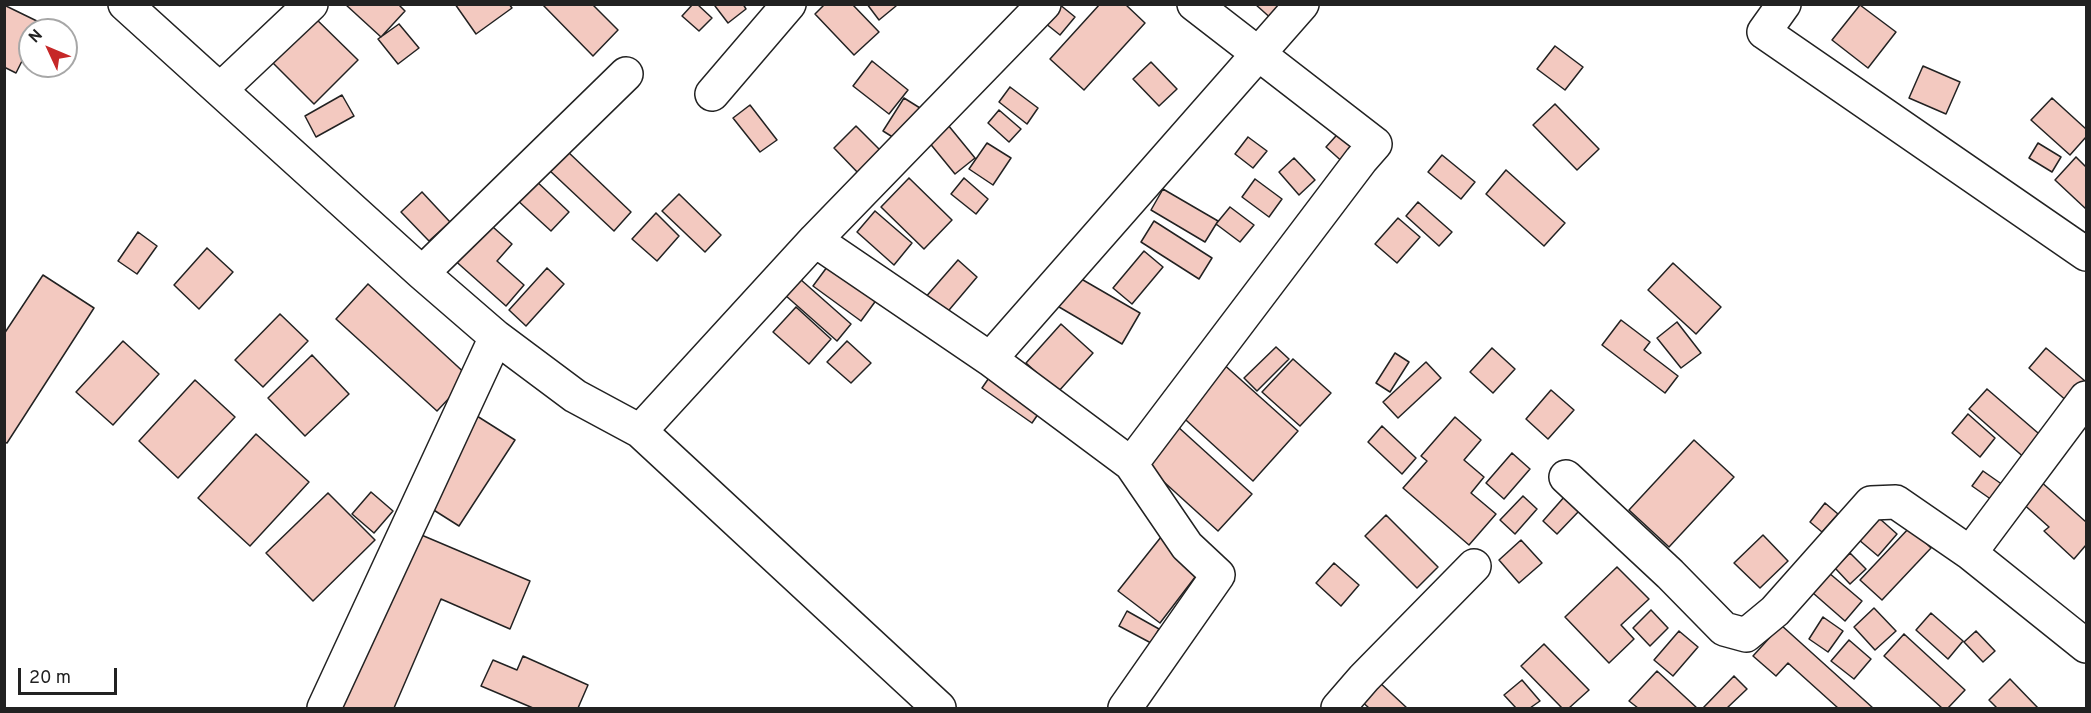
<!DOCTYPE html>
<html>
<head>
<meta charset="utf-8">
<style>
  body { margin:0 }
  #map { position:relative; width:2091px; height:713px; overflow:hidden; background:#fff; font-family:Overpass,sans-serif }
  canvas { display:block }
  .frame { position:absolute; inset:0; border:6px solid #222; pointer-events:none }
  .north { position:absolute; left:18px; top:18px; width:60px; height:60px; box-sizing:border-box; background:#fff; border:2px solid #a7a7a7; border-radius:50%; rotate:314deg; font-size:16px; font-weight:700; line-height:24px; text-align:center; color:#222 }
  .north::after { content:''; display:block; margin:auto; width:21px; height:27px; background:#c62828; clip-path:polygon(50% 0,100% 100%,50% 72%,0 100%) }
  .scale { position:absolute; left:18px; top:668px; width:99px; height:27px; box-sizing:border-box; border:3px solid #222; border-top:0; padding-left:8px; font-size:18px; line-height:21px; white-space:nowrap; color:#222; -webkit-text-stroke:4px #fff; paint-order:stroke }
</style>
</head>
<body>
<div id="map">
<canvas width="2091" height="713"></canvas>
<div class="frame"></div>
<div class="north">N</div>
<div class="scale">20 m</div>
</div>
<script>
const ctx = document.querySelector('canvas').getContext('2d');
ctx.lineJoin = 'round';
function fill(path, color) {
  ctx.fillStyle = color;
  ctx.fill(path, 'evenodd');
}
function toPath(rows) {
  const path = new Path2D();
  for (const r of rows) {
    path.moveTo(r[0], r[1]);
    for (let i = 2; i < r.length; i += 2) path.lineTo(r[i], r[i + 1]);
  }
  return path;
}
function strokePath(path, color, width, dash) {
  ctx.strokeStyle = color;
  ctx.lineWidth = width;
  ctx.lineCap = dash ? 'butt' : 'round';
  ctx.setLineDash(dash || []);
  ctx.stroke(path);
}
const building = toPath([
  [345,4,398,4,405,11,381,37,345,4],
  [455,4,509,4,512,8,476,34,455,4],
  [542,4,592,4,618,30,593,56,542,4],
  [693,4,697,4,712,18,699,31,682,16,693,4],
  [717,4,743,4,746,9,728,23,715,6,717,4],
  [825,4,852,4,879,32,854,55,815,14,825,4],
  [867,4,895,4,896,6,879,20,867,4],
  [1059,4,1075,17,1060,35,1040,19,1059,4],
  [1100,4,1125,4,1145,23,1084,90,1050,59,1100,4],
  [1255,4,1290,4,1274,21,1255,4],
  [4,5,41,23,38,30,30,30,30,45,16,73,4,67,4,5],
  [1860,5,1896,32,1868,68,1832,40,1860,5],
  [311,14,358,60,314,104,268,58,311,14],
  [399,24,419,48,398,64,378,39,399,24],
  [1555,46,1583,67,1565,90,1537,69,1555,46],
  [872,61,908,90,889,114,853,86,872,61],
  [1151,62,1177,89,1159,106,1133,79,1151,62],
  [1923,66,1960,82,1946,114,1909,98,1923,66],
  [1010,87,1038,108,1027,124,999,102,1010,87],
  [342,95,354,116,316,137,305,116,342,95],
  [904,98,920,108,899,141,883,131,904,98],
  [2052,98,2086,129,2086,137,2070,155,2031,120,2052,98],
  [1555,104,1599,149,1577,170,1533,125,1555,104],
  [750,105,777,140,760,152,733,118,750,105],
  [999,110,1021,129,1009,142,988,123,999,110],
  [948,125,975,158,955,174,928,141,948,125],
  [856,126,885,155,862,177,834,148,856,126],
  [1344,127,1364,145,1346,165,1326,147,1344,127],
  [1248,137,1267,151,1253,168,1235,154,1248,137],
  [987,143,1011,158,993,185,969,169,987,143],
  [2038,143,2061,157,2052,172,2029,158,2038,143],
  [566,150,631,212,614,231,548,169,566,150],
  [1442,155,1475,182,1461,199,1428,172,1442,155],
  [2076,157,2086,167,2086,209,2055,180,2076,157],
  [1294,158,1315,180,1299,195,1279,172,1294,158],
  [1506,170,1565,223,1544,246,1486,194,1506,170],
  [533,178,569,212,551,231,515,198,533,178],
  [909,178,952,220,924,249,881,207,909,178],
  [964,178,988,199,976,214,951,194,964,178],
  [1255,179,1282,199,1269,217,1242,197,1255,179],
  [1163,189,1218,221,1205,242,1151,210,1163,189],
  [422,192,450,222,429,241,401,212,422,192],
  [679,194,721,235,705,252,662,211,679,194],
  [1418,202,1452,232,1439,246,1406,216,1418,202],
  [1230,207,1254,225,1240,242,1216,224,1230,207],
  [875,211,912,243,894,265,857,232,875,211],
  [656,213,679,236,657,261,632,239,656,213],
  [1398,218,1420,237,1397,263,1375,244,1398,218],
  [484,219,512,244,497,261,524,285,506,306,451,257,484,219],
  [1154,221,1212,258,1199,279,1141,242,1154,221],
  [138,232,157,246,137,274,118,261,138,232],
  [207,248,233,272,199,309,174,285,207,248],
  [1144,251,1163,267,1132,304,1113,288,1144,251],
  [833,259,880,295,861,321,813,286,833,259],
  [958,260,977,277,944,316,924,299,958,260],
  [1673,263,1721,307,1696,334,1648,290,1673,263],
  [547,268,564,284,526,326,509,310,547,268],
  [1071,273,1140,313,1122,344,1054,304,1071,273],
  [43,275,94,308,7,443,4,442,4,334,43,275],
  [800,279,851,324,837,341,785,295,800,279],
  [368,284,469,377,437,411,336,319,368,284],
  [796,307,831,339,809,364,773,332,796,307],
  [280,314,308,341,263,387,235,360,280,314],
  [1621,320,1650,342,1644,350,1678,376,1665,393,1602,345,1621,320],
  [1677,322,1701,353,1681,368,1657,338,1677,322],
  [1061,324,1093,353,1058,392,1026,363,1061,324],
  [123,341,159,374,113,425,76,392,123,341],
  [847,341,871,363,851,383,827,362,847,341],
  [1276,347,1289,359,1257,391,1244,378,1276,347],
  [1492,348,1515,369,1493,393,1470,372,1492,348],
  [2046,348,2085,381,2068,402,2029,368,2046,348],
  [1395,353,1409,362,1390,392,1376,383,1395,353],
  [312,355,349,394,305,436,268,398,312,355],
  [1293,359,1331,393,1300,426,1262,392,1293,359],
  [1221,362,1298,431,1253,481,1176,411,1221,362],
  [1426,362,1441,378,1398,418,1383,402,1426,362],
  [993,372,1043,407,1032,423,982,388,993,372],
  [195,380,235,417,178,478,139,441,195,380],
  [1987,389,2045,439,2027,460,1969,409,1987,389],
  [1551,390,1574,410,1548,439,1526,419,1551,390],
  [1968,414,1995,438,1980,457,1952,433,1968,414],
  [477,416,515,440,459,526,421,502,477,416],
  [1455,417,1481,440,1464,460,1484,477,1471,493,1496,514,1469,545,1403,488,1427,461,1421,456,1455,417],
  [1177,426,1252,494,1218,531,1143,463,1177,426],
  [1382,426,1416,458,1402,474,1368,442,1382,426],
  [256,434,309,482,250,546,198,498,256,434],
  [1694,440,1734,477,1669,547,1629,510,1694,440],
  [1512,453,1530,469,1504,499,1486,483,1512,453],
  [1983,471,2003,485,1992,500,1972,486,1983,471],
  [2039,480,2086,522,2086,545,2074,559,2044,531,2049,527,2020,501,2039,480],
  [371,492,393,511,374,533,352,514,371,492],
  [328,493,375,540,313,601,266,553,328,493],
  [1523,496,1537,509,1515,534,1500,520,1523,496],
  [1565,496,1580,510,1557,534,1543,521,1565,496],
  [1825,503,1838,514,1822,532,1810,522,1825,503],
  [1871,511,1897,534,1878,556,1852,534,1871,511],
  [1386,515,1438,567,1417,588,1365,536,1386,515],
  [1910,527,1931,548,1882,600,1860,580,1910,527],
  [412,531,530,581,510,629,441,599,394,708,335,708,412,531],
  [1763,535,1788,561,1760,588,1734,563,1763,535],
  [1161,537,1202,568,1160,623,1118,591,1161,537],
  [1521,540,1542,563,1519,583,1499,560,1521,540],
  [1850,553,1866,569,1850,584,1835,568,1850,553],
  [1334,563,1359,585,1341,606,1316,583,1334,563],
  [1617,567,1649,599,1621,625,1634,639,1609,663,1565,617,1617,567],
  [1822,567,1862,601,1845,621,1805,586,1822,567],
  [1874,608,1896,631,1875,650,1854,627,1874,608],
  [1651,610,1668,628,1650,646,1633,628,1651,610],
  [1127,611,1159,629,1151,643,1119,626,1127,611],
  [1931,613,1963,641,1948,659,1916,630,1931,613],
  [1823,617,1843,631,1828,652,1809,639,1823,617],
  [1781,625,1873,708,1838,708,1788,663,1776,676,1753,656,1781,625],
  [1679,631,1698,647,1673,676,1654,660,1679,631],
  [1976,631,1995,651,1983,662,1964,642,1976,631],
  [1904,634,1965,690,1948,708,1942,708,1884,656,1904,634],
  [1849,640,1871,659,1854,679,1831,661,1849,640],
  [1544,644,1589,690,1569,708,1562,708,1521,666,1544,644],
  [523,656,588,685,578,708,533,708,481,686,493,660,517,670,523,656],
  [1657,671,1697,708,1638,708,1629,701,1657,671],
  [1734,676,1747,689,1727,708,1703,708,1734,676],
  [2010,679,2038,708,1997,708,1989,700,2010,679],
  [1522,680,1540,701,1530,708,1516,708,1504,695,1522,680],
  [1378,681,1407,708,1369,708,1359,699,1378,681]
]);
const minor = toPath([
  [125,4,422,273,496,337,575,396,640,431,815,240,990,359,1302,4],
  [1784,4,1764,32,2086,254],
  [221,89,311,4],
  [712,94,789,4],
  [815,240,1044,4],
  [422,273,626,74],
  [990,359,1131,464,1361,160,1375,144,1194,4],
  [2086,398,1970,553,2086,646],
  [640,431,939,708],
  [1566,477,1670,574,1724,629,1746,635,1775,611,1871,503,1896,502,1970,553],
  [324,708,496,337],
  [1125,708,1218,575,1187,546,1131,464],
  [1338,708,1364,678,1474,566]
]);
fill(building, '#f3c9c0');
strokePath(building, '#222', 1.5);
strokePath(minor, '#222', 36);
strokePath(minor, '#fff', 33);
</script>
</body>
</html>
